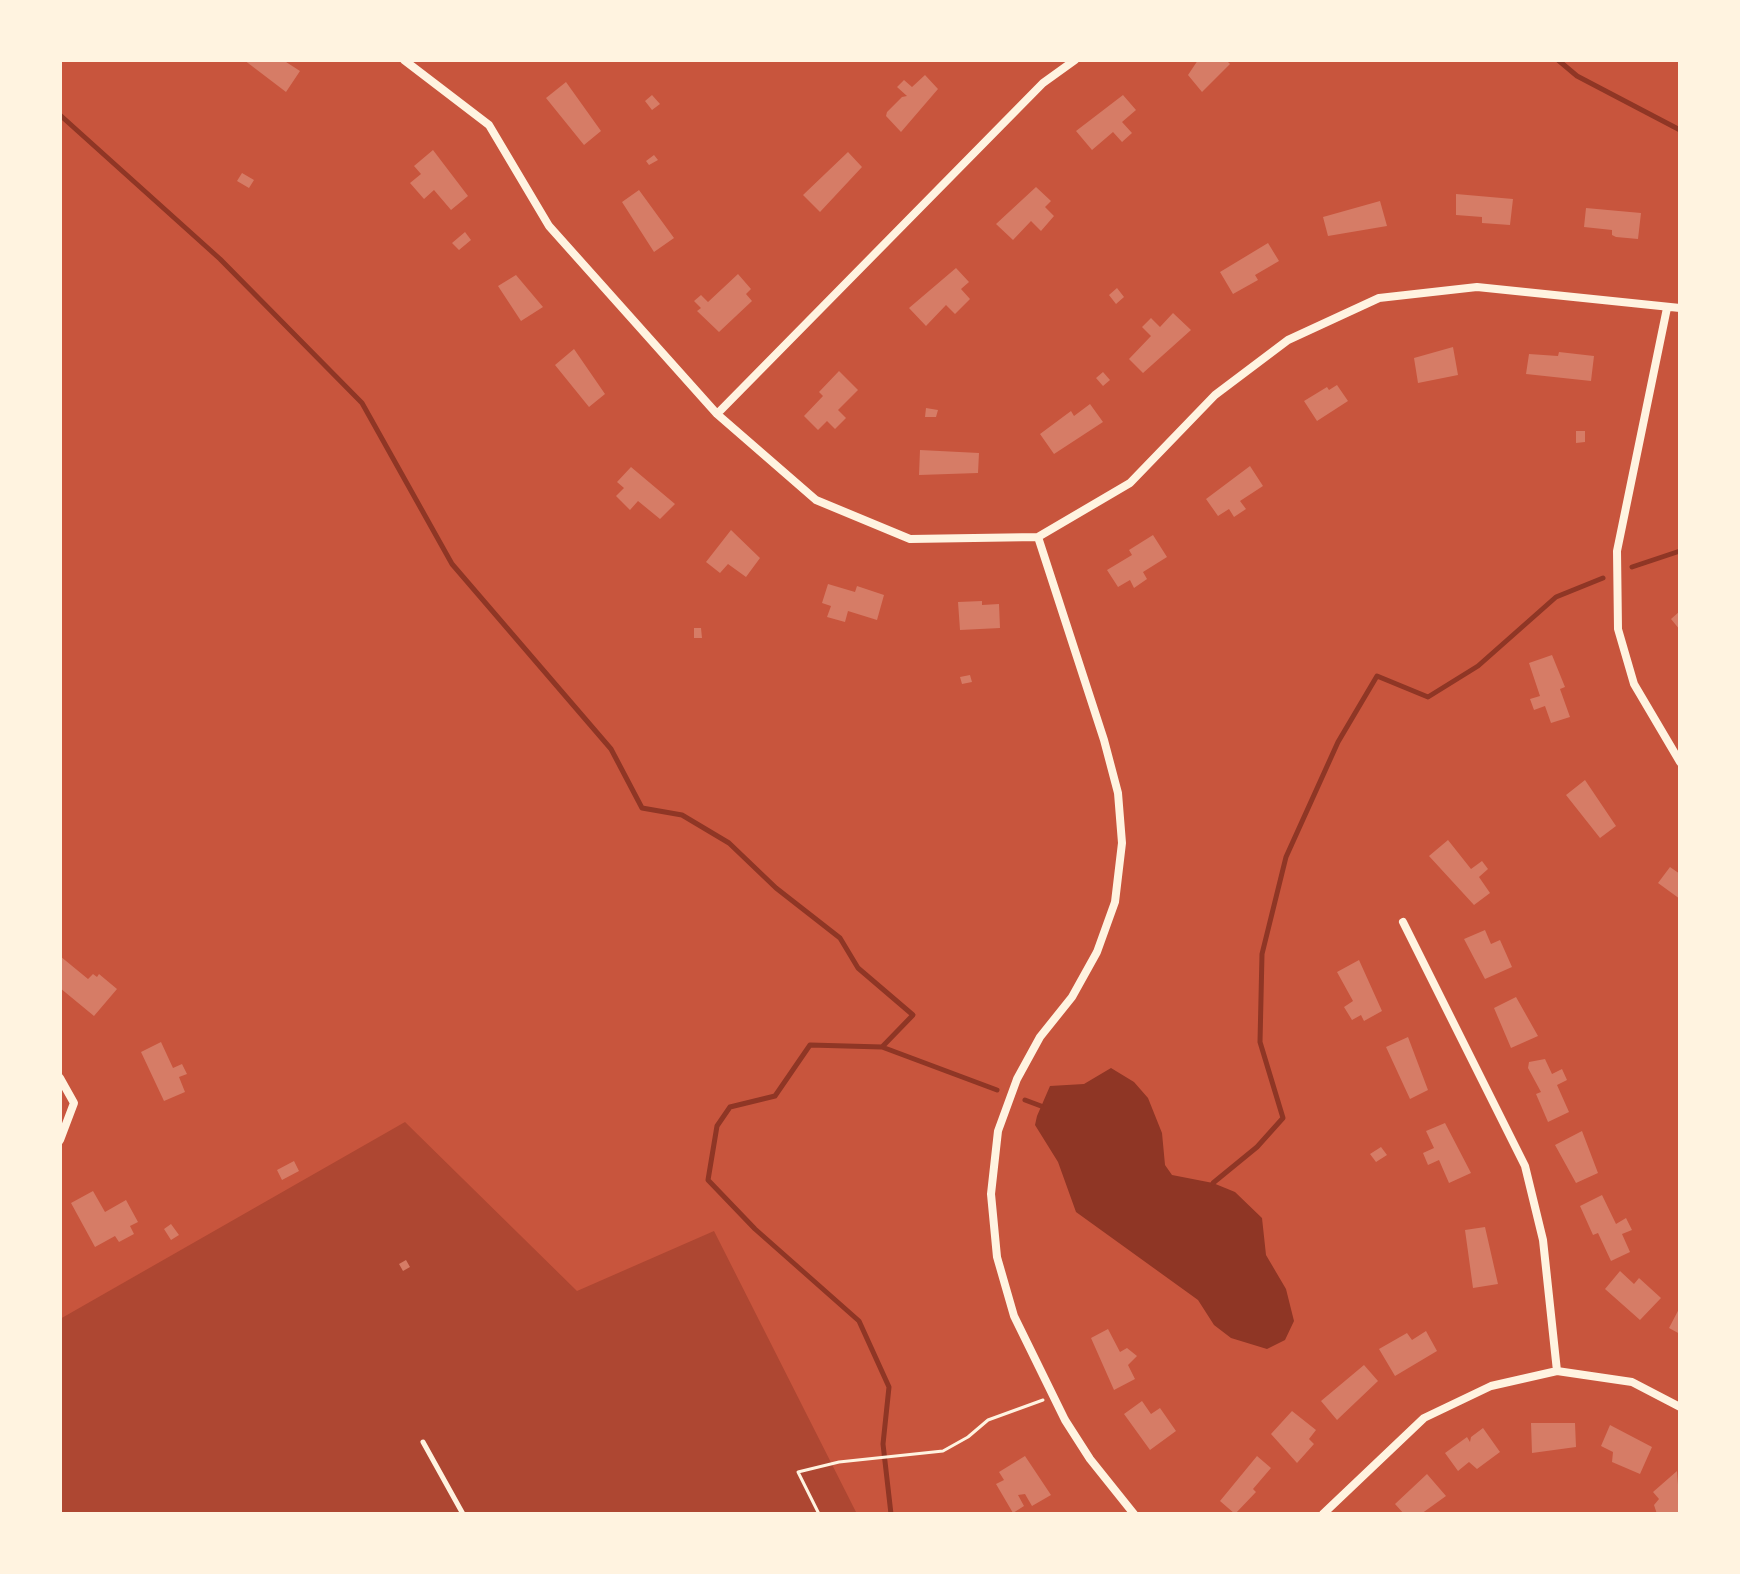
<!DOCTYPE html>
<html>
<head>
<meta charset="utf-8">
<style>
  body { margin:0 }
  #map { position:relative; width:1740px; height:1574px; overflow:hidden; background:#c8553d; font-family:Poppins,sans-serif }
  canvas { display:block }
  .frame { position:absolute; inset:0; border:62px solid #fff3e0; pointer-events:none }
</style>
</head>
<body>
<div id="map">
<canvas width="1740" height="1574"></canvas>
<div class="frame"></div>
</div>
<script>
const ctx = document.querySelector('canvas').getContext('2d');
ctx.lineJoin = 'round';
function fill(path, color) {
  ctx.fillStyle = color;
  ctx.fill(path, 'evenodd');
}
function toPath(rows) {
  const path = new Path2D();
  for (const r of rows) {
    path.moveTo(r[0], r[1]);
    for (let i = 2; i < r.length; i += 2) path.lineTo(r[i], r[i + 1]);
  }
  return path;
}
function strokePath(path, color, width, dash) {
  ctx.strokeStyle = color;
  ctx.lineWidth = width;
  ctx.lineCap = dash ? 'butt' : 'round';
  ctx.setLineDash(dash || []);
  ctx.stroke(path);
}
const green = toPath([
  [405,1122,577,1291,714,1231,857,1514,60,1514,60,1319]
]);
const water = toPath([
  [1111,1068,1134,1082,1148,1098,1162,1133,1165,1165,1172,1175,1213,1183,1235,1192,1262,1218,1266,1255,1286,1289,1294,1321,1285,1340,1267,1349,1231,1338,1214,1325,1198,1300,1076,1212,1058,1162,1035,1125,1037,1116,1050,1086,1084,1084]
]);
const stream = toPath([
  [1558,60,1577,76,1680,130],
  [60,115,220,259,362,403,452,564,611,749,642,808,682,815,729,843,776,888,840,938,858,968,913,1015,882,1047,810,1045,775,1096,730,1107,717,1126,708,1180,755,1229,859,1321,889,1387,883,1444,891,1514],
  [1632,567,1680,551],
  [882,1047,997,1090],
  [1025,1100,1041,1106],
  [1213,1183,1257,1147,1283,1118,1260,1042,1262,954,1286,857,1338,742,1377,676,1428,697,1478,666,1556,597,1603,578]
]);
const building = toPath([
  [244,60,283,60,300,71,286,92],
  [1198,60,1226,60,1230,64,1202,92,1188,75],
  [925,75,938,89,901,132,886,116,887,112,902,97,907,96,897,87,904,80,912,87],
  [566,82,601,131,584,145,546,98],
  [652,95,660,104,652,110,645,101],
  [1123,95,1136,110,1122,122,1132,133,1122,142,1113,132,1092,150,1076,131],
  [433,150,468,196,451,210,434,190,424,199,410,183,421,174,414,166],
  [848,152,862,167,820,212,803,195],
  [654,155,658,160,649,165,646,161],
  [242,173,254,180,249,188,237,181],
  [1036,187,1051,201,1045,207,1054,216,1041,231,1031,221,1013,240,996,224],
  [639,190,674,238,654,252,622,202],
  [1456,194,1513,199,1510,225,1482,223,1482,217,1456,215],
  [1380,201,1387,226,1328,236,1323,217],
  [1586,208,1641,213,1638,239,1616,237,1612,235,1612,230,1584,227],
  [465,232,471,240,459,250,452,243],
  [1268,243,1279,261,1255,275,1258,280,1233,294,1220,272],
  [956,268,969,282,961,289,970,299,955,314,946,305,926,326,909,308],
  [738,274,751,289,746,294,752,301,719,332,697,311,701,308,694,301,701,295,708,302],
  [516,275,543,307,521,321,498,286],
  [1117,288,1124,297,1116,304,1109,295],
  [1173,313,1191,330,1143,373,1129,359,1151,336,1142,327,1151,318,1160,327],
  [1453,347,1458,375,1418,383,1414,358],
  [574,349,605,394,589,407,555,365],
  [1559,352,1594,356,1591,381,1526,374,1529,354,1558,356],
  [839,371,858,390,838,410,846,418,835,429,827,421,818,430,804,416,823,396,819,392],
  [1103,372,1110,380,1103,386,1096,378],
  [1337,385,1348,401,1317,421,1304,401,1327,387,1329,390],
  [1090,404,1103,422,1054,454,1040,434,1071,411,1074,416],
  [926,408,938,410,936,417,925,417],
  [1576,431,1585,431,1585,442,1576,443],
  [920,450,979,453,978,473,919,475],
  [1250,466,1263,486,1240,501,1246,509,1234,517,1229,509,1218,516,1206,499],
  [631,467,675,504,660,519,638,501,630,510,616,496,624,488,617,482],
  [731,530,760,558,746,577,728,564,720,573,706,562],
  [1153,535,1167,557,1143,572,1147,579,1134,588,1130,580,1118,587,1107,570,1132,555,1129,550],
  [828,584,855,592,857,586,884,595,877,620,848,611,845,622,827,617,831,606,822,603],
  [982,601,982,605,999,604,1000,628,960,630,958,602],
  [1680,611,1680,630,1671,619],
  [694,628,701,628,702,638,694,638],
  [1552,655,1565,687,1560,689,1570,717,1551,723,1545,706,1534,710,1530,699,1540,696,1529,663],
  [970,675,972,682,962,684,960,677],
  [1585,780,1616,826,1600,838,1566,795],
  [1448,840,1471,869,1482,861,1488,869,1479,877,1490,893,1474,905,1429,856],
  [1670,867,1680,874,1680,899,1658,883],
  [1485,930,1491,944,1500,940,1512,967,1485,979,1464,939],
  [60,956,88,979,93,974,97,977,99,974,117,989,94,1016,60,988],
  [1359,960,1382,1011,1364,1021,1361,1015,1352,1020,1344,1007,1353,1001,1337,972],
  [1516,997,1538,1036,1511,1048,1494,1008],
  [1408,1037,1428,1090,1410,1099,1386,1047],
  [161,1042,173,1068,182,1064,187,1074,179,1077,185,1092,164,1101,141,1052],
  [1545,1059,1552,1074,1562,1069,1567,1080,1557,1085,1569,1112,1548,1122,1536,1094,1541,1092,1528,1068,1529,1062],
  [1445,1123,1471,1173,1449,1183,1439,1160,1428,1165,1423,1153,1434,1148,1426,1131],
  [1582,1131,1598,1173,1576,1183,1555,1145],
  [1381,1147,1387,1155,1376,1162,1370,1154],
  [294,1161,299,1171,282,1180,277,1170],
  [93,1191,105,1212,126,1200,138,1222,130,1226,134,1234,119,1242,115,1236,95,1247,71,1203],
  [1602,1195,1616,1224,1626,1218,1632,1230,1622,1234,1630,1252,1611,1261,1598,1233,1593,1235,1580,1206],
  [171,1224,179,1235,171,1240,164,1229],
  [1485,1227,1498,1284,1473,1288,1465,1230],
  [406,1260,410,1267,403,1271,399,1264],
  [1620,1271,1634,1284,1639,1278,1661,1298,1640,1320,1605,1289],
  [1680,1307,1680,1334,1669,1328],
  [1108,1329,1120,1352,1127,1348,1137,1356,1128,1365,1135,1379,1114,1390,1091,1338],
  [1426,1331,1437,1351,1395,1376,1379,1349,1407,1333,1412,1340],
  [1364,1365,1378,1381,1337,1420,1321,1401],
  [1142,1401,1151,1414,1160,1408,1176,1431,1150,1450,1124,1414],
  [1292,1411,1316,1430,1309,1439,1314,1444,1297,1463,1271,1434],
  [1531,1423,1575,1423,1576,1447,1532,1453],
  [1610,1425,1652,1447,1640,1474,1612,1462,1613,1452,1601,1446],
  [1483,1428,1500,1452,1477,1469,1469,1462,1458,1471,1445,1453,1467,1437,1470,1442,1471,1437],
  [1025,1456,1051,1495,1032,1506,1025,1494,1018,1495,1024,1506,1013,1513,996,1484,1004,1480,999,1472],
  [1257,1456,1271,1468,1253,1489,1256,1492,1235,1514,1220,1501],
  [1677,1471,1680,1512,1657,1514,1654,1505,1659,1499,1653,1492],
  [1427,1474,1446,1496,1421,1514,1404,1514,1395,1504]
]);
const path = toPath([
  [819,1514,798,1472,839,1462,943,1451,968,1437,988,1420,1043,1400]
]);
const service = toPath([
  [423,1442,463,1514]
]);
const minor = toPath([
  [404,60,489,125,549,226,717,414,816,500,910,539,1038,537,1130,483,1215,395,1288,340,1379,298,1477,287,1680,308],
  [1667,308,1617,551,1618,629,1634,684,1680,762],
  [717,414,1043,83,1075,60],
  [1038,537,1104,740,1118,793,1122,843,1115,902,1097,952,1072,997,1040,1037,1017,1079,998,1131,991,1194,997,1257,1014,1316,1065,1420,1090,1459,1134,1514],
  [1403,922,1525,1166,1543,1240,1557,1371],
  [60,1078,74,1103,60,1140],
  [1323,1514,1424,1418,1491,1386,1557,1371,1632,1382,1680,1407]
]);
fill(green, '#ae4732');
fill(water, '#8f3625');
strokePath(stream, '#8f3625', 5);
fill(building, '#d67c66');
strokePath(path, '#fff3e0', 3);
strokePath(service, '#fff3e0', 5);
strokePath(minor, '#fff3e0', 8);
</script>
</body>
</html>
